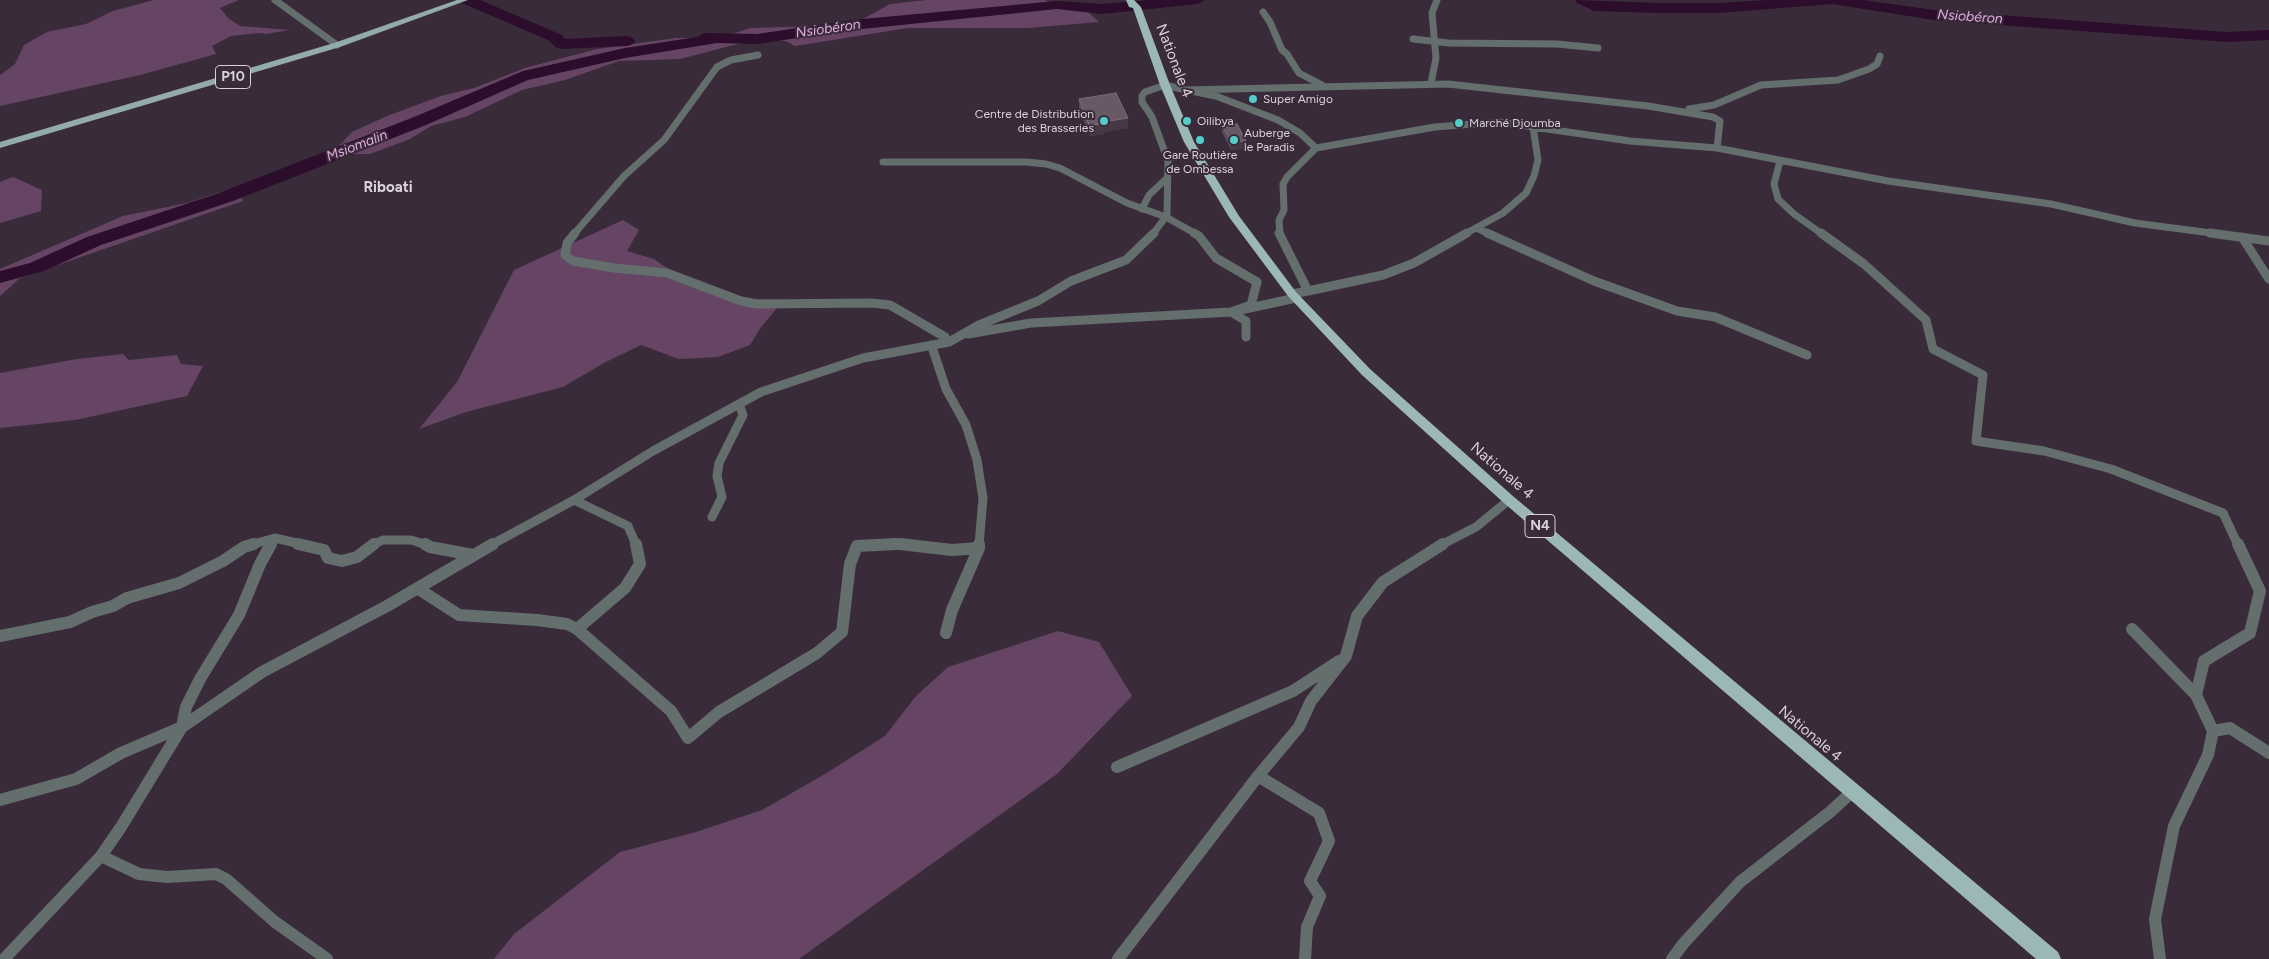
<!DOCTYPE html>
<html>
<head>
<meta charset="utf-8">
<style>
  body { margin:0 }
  canvas { display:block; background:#392b39 }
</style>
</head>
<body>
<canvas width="2269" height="959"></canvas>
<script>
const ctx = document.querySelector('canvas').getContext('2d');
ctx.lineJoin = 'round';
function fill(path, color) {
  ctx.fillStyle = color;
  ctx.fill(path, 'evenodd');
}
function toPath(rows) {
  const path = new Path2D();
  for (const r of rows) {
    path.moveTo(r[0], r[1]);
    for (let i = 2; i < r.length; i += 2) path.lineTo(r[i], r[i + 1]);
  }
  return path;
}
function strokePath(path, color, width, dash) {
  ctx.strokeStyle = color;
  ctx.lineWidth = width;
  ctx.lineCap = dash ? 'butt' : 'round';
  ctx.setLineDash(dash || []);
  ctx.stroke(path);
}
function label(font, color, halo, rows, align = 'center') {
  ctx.font = font + ' Figtree,sans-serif';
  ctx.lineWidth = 4;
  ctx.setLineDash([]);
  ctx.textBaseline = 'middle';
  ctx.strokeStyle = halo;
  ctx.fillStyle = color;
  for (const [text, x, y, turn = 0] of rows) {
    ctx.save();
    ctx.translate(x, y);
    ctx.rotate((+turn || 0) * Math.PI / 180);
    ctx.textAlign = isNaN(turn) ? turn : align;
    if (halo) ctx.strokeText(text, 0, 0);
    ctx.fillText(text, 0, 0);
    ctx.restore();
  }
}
const green = toPath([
  [154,0,239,0,220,8,228,18,240,26,290,30,266,34,260,33,231,36,212,46,216,54,140,75,0,106,0,75,15,64,24,45,47,32,86,24,113,11],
  [927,0,1044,0,1057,5,1078,3,1099,22,1027,28,908,28,795,46,786,41,757,39,680,59,619,61,565,80,522,90,465,117,431,126,410,139,370,154,331,154,352,132,387,116,441,96,474,88,525,68,597,49,676,38,719,38,751,28,852,25,890,4],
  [13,177,42,190,41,211,0,223,0,182],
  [239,186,243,201,20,278,0,296,0,269,123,216,187,203],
  [623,220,639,230,627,251,654,259,692,285,752,299,784,300,761,327,750,345,718,357,679,359,641,345,604,363,563,387,466,412,419,429,457,382,514,270],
  [123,354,129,360,177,355,181,364,203,366,187,396,75,420,0,428,0,373,77,359],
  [1058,631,1099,642,1132,696,1057,774,799,959,494,959,514,934,620,852,696,832,762,810,825,774,885,736,916,696,948,667]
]);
const river = toPath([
  [460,0,480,0,562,35,565,39,627,36,633,38,635,41,633,44,627,46,561,49,555,47,550,41,462,3,460,0],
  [1150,0,1205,0,1198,4,1102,14,1057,9,852,30,757,44,717,43,625,58,528,80,426,125,233,201,101,245,44,271,0,283,0,271,30,263,87,237,219,193,414,117,523,71,625,48,697,37,704,33,757,34,852,20,1057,1,1102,4,1150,0],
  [1575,0,1659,3,1718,3,1768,0,1863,0,1934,10,2227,32,2269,30,2269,40,2227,42,1934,20,1832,4,1718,13,1659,13,1594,11,1577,3,1575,0]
]);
const minorFar2 = toPath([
  [275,0,337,45],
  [1263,12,1270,22,1282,50,1287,54,1299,73,1322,85],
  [1413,39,1449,43,1557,44,1598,48],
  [1431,83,1436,58,1432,13,1437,0],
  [1689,109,1714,105,1761,85,1838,80,1869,69,1877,64,1880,56],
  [1316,148,1300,133,1278,120,1216,96,1186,90,1448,84,1648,106,1713,117,1720,121,1717,148],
  [1780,161,1774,184,1778,199,1794,214,1822,234],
  [883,162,1026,162,1046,164,1060,168,1127,203,1166,217,1196,234],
  [1142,209,1149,195,1166,179],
  [1476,228,1490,234],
  [574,234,624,176,664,140,717,67,731,60,758,55],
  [1153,234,1167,215,1168,161,1152,117,1142,102,1142,96,1145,92,1165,85,1186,90],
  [1280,234,1279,220,1284,210,1283,184,1287,177,1316,148,1435,127,1499,122,1630,141,1717,148,1888,181,2051,204,2135,223,2219,234],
  [1465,234,1503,213,1526,193,1534,176,1538,160,1533,127]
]);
const minorFar1 = toPath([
  [575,233,567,243,565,255,573,261,614,268,667,273,741,301,757,304,871,303,890,305,945,337,949,342],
  [1194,233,1199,236,1216,258,1257,282,1251,305,1231,312,1246,321,1246,337],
  [1279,233,1308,291,1292,294],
  [1487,233,1594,281,1677,311,1715,317,1807,355],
  [1821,233,1864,264,1926,320,1933,349,1983,375,1976,441,2044,451,2111,469,2223,513,2238,545],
  [2210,233,2269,241],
  [2242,237,2269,279],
  [1308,291,1383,275,1414,263,1467,233],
  [968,334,1031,323,1231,312,1296,298],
  [932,347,946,389,966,425,977,460,983,498,979,545],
  [574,500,628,526,636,545],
  [712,517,722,497,717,476,719,463,743,415,739,404],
  [250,545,275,538,305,545],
  [271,545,275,538],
  [372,545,383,540,411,540,427,545],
  [491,545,574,500,653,451,761,392,863,358,949,342,979,325,1038,301,1071,281,1126,260,1154,233],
  [870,545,911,545],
  [1441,545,1476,527,1509,500]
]);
const minor = toPath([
  [298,544,324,550,328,558,342,561,357,557,374,544],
  [425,544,430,547,473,555],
  [900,544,952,550,979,548,979,544],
  [417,588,459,615,537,620,567,624,577,629,671,711,688,738,719,712,817,653,842,632,850,564,857,546,896,544],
  [577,629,625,588,640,564,636,544],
  [2132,629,2196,695,2213,731,2208,755,2174,826,2155,919,2160,959],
  [946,633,952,610,979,548],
  [0,636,70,622,92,612,113,606,127,598,179,583,223,561,244,547,254,544],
  [2196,695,2204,661,2250,633,2260,591,2238,544],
  [2213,731,2230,728,2269,753],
  [1117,767,1293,691,1339,661],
  [1258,776,1319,813,1329,841,1310,881,1320,896,1307,927,1305,959],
  [0,800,76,779,121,753,182,727,262,672,387,606,493,544],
  [101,856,139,874,167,877,216,874,226,879,275,922,327,959],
  [4,959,101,856,121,827,182,727,186,707,200,679,239,615,260,564,271,544],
  [1118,959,1258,776,1299,727,1311,701,1346,656,1357,616,1383,582,1443,544],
  [1672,959,1683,944,1740,882,1830,812,1853,791]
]);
const primary = toPath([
  [457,0,468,0,340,47,0,148,0,142,334,43,457,0]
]);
const trunk = toPath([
  [1126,0,1134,0,1141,7,1170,85,1194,142,1239,216,1296,292,1370,369,1514,497,2058,952,2061,959,2036,959,1504,503,1362,375,1288,296,1229,217,1184,142,1160,85,1133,8,1129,7,1126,0]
]);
const wall = toPath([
  [1079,99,1128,128,1104,132,1104,134,1090,136,1079,109],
  [1222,125,1246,148,1231,150,1222,132]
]);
const shadedWall = toPath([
  [1128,118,1128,128,1104,132,1104,134,1090,136,1089,125,1103,122],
  [1246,141,1246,148,1231,150,1231,142]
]);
const building = toPath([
  [1116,93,1128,118,1103,122,1104,124,1089,125,1079,99,1116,93],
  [1237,124,1246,141,1231,142,1222,125,1237,124]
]);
const markers = [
  [1253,99,5,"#54cdc8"],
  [1104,121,5,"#54cdc8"],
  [1187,121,5,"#54cdc8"],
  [1459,123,5,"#54cdc8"],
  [1200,140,5,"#54cdc8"],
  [1234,140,5,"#54cdc8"]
];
const farPoinames = [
  ["Super Amigo",1263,99],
  ["Centre de Distribution",1094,114,"right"],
  ["des Brasseries",1094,128,"right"],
  ["Oilibya",1197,121],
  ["Marché Djoumba",1469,123],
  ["Auberge",1244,133],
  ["le Paradis",1244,147],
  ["Gare Routière",1200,155,"center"],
  ["de Ombessa",1200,169,"center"]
];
const farWaternames = [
  ["Nsiobéron",1970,17,4],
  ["Nsiobéron",828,29,-8],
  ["Msiomalin",357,146,-21]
];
const shields = [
  [233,77,35],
  [1540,526,30]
];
const shieldNames = [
  ["P10",233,77],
  ["N4",1540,526]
];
const streetNames = [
  ["Nationale 4",1174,61,69],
  ["Nationale 4",1502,471,41],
  ["Nationale 4",1810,734,40]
];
const farQuarternames = [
  ["Riboati",388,188]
];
fill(green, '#654464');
fill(river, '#2c0d2b');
strokePath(minorFar2, '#636e6d', 7);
strokePath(minorFar1, '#636e6d', 9);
strokePath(minor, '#636e6d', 12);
fill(primary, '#93acaa');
fill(trunk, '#9cb8b6');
fill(wall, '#5a4a59');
fill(shadedWall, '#473846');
fill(building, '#685967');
strokePath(building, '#7a6c79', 1);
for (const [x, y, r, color] of markers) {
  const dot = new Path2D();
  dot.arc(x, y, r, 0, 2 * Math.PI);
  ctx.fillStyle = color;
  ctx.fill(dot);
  strokePath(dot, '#392b39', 2);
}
label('12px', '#dbd1da', '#392b39', farPoinames, 'left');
label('italic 14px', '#e4abe2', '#392b39', farWaternames);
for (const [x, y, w] of shields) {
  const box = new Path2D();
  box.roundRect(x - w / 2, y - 11.5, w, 23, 4);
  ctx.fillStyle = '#392b39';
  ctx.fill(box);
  strokePath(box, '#dbd1da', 1);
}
label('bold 14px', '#dbd1da', null, shieldNames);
label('15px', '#dbd1da', '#392b39', streetNames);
label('bold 15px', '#dbd1da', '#392b39', farQuarternames);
</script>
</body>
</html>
